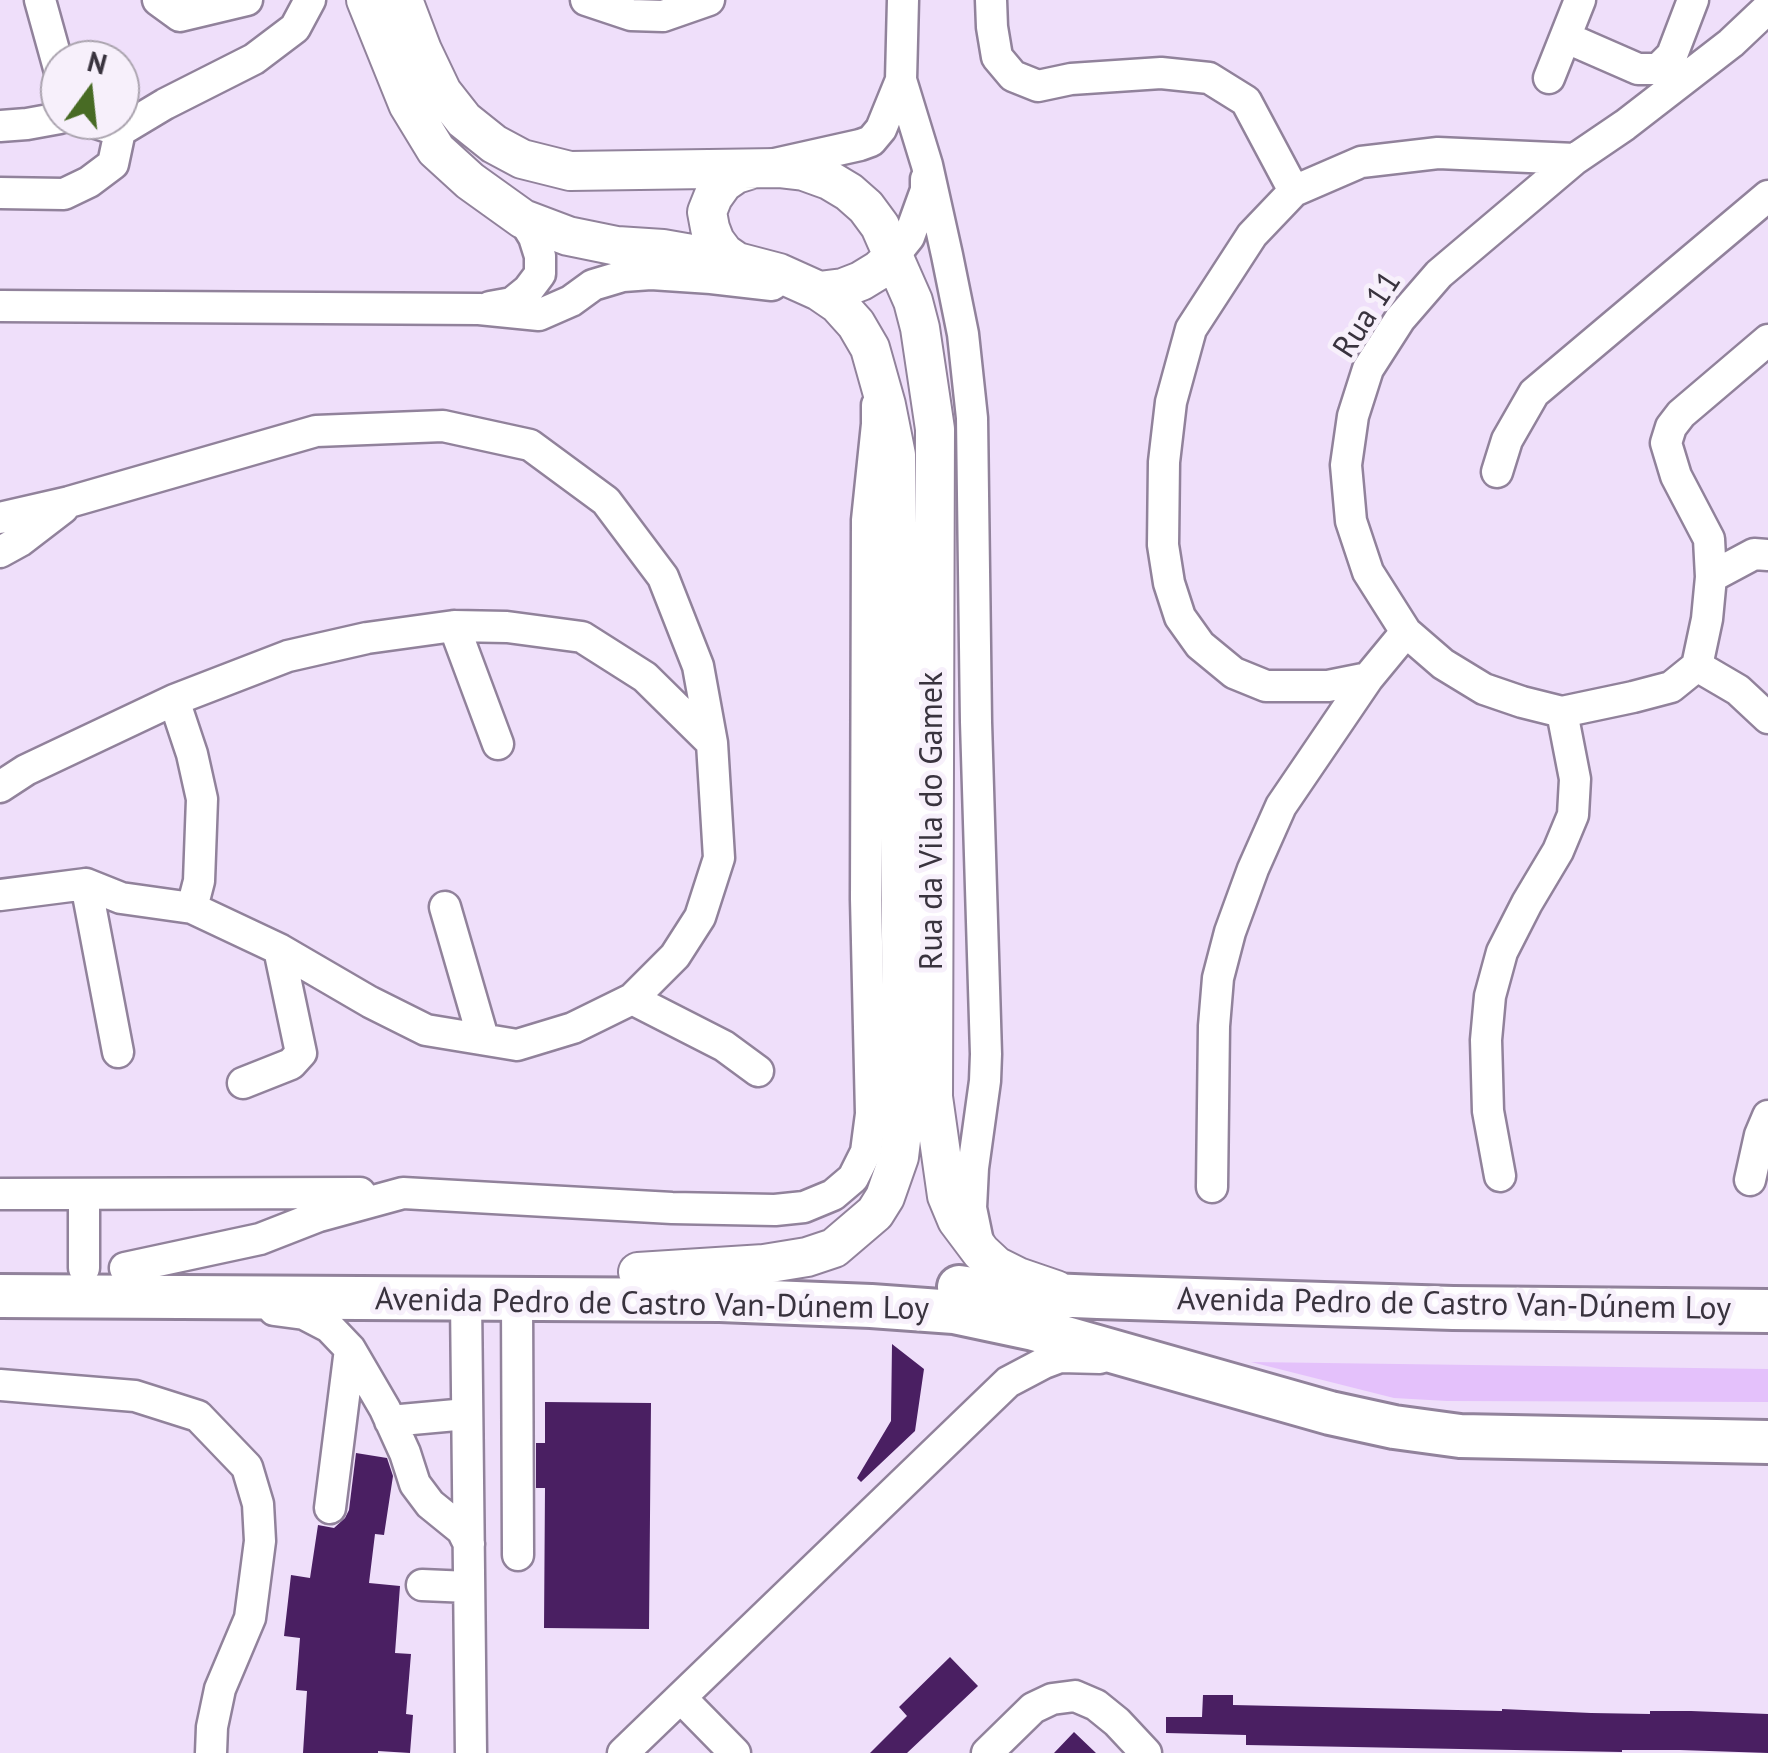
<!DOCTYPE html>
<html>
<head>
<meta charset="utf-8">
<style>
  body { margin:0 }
  #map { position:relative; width:1768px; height:1753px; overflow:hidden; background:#efdffa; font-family:"PT Sans",sans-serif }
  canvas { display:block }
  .north { position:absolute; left:40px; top:40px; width:100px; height:100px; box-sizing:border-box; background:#f7f0fb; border:2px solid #aba4af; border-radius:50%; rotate:15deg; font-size:28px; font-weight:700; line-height:40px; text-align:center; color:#39333e }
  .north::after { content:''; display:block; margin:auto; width:35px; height:45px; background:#486b24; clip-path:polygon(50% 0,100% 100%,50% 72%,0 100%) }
</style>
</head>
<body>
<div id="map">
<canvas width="1768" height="1753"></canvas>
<div class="north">N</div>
</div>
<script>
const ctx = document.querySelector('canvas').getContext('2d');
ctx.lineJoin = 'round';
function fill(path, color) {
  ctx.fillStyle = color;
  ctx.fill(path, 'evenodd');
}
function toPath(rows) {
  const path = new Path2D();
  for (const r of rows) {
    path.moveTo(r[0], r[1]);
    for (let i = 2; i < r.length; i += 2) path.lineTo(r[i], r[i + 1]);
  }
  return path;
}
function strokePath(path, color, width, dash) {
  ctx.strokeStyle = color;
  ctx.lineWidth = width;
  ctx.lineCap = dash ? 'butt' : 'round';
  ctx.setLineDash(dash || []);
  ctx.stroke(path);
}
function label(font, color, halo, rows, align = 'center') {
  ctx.font = font + ' "PT Sans",sans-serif';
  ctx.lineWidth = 10;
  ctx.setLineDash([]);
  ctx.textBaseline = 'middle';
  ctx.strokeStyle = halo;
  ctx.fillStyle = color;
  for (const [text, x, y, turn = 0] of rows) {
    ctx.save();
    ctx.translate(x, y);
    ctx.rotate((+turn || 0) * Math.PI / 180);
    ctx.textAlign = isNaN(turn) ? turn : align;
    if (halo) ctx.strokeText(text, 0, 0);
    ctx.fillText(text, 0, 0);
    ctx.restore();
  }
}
const green = toPath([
  [1251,1362,1768,1369,1768,1402,1447,1401,1394,1398]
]);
const building = toPath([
  [892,1344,924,1369,915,1431,861,1482,857,1478,891,1421],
  [545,1402,651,1403,649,1629,544,1628,545,1488,536,1488,536,1443,545,1443],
  [356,1453,387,1458,393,1476,384,1535,375,1534,369,1583,400,1586,395,1653,411,1654,406,1714,413,1715,410,1753,378,1751,378,1753,303,1753,307,1691,296,1690,300,1638,284,1636,291,1575,310,1578,318,1525,334,1528,345,1518,349,1510],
  [950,1657,978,1686,907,1753,870,1753,907,1716,899,1707],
  [1203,1695,1233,1695,1233,1705,1502,1711,1502,1709,1591,1713,1650,1714,1650,1711,1691,1711,1768,1714,1768,1753,1680,1750,1622,1750,1622,1752,1246,1745,1246,1735,1166,1733,1166,1717,1202,1717],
  [1074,1732,1096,1753,1054,1753]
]);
const minor = toPath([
  [40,0,60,72],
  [158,0,180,16,247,0],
  [586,0,631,15,663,16,709,0],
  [991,0,992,27,997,57,1013,76,1038,86,1071,79,1161,73,1209,78,1246,101,1294,191],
  [1768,8,1731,43,1625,125,1575,159,1439,274,1400,319,1368,369,1353,416,1346,465,1351,521,1368,572,1406,632,1443,664,1484,689,1522,702,1562,712,1633,697,1671,687,1697,666,1707,619,1711,577,1709,539,1676,476,1666,443,1671,427,1681,414,1768,340],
  [1567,38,1638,69,1658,69,1672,55,1693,0],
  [1549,78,1580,0],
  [901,80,927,165,947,255,963,334,972,418,976,722,986,1054,985,1081,973,1168,971,1208,978,1242],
  [87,120,120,131,165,104,254,59,295,28,310,0],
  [0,126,27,124,60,118],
  [775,164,860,145,871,141,881,129,901,80,903,0],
  [0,193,64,194,89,182,113,164,120,131],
  [893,257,909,237,926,190,926,179],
  [0,306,479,309,539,315,571,301,593,285,623,276,651,274,711,278,772,285],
  [490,307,512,303,528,290,540,274,540,256,534,237,523,219],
  [1497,472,1507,440,1534,393,1768,196],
  [0,518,69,502,316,431,443,426,530,445,606,501,663,577,698,666,712,743,719,858,700,917,675,956,632,999,573,1028,517,1045,426,1030,370,1002,279,949,192,908,121,898,86,884,0,895],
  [0,552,20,541,63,508],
  [1711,577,1754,554,1768,555],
  [454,626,498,744],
  [1697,666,1738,690,1768,718],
  [1368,678,1328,686,1266,686,1234,673,1200,645,1180,617,1169,583,1163,545,1164,462,1171,402,1191,329,1252,235,1294,191,1361,162,1438,153,1575,159],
  [174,700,192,754,202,799,199,881,192,908],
  [0,787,26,770,174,700,288,656,367,638,454,626,507,627,582,637,645,677,712,743],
  [86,884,118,1052],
  [445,907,483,1038],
  [632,999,724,1046,758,1071],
  [243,1083,291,1064,301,1053,279,949],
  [1500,1176,1488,1111,1486,1040,1490,996,1502,952,1527,903,1558,851,1573,815,1575,779,1562,712],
  [1750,1180,1760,1135,1768,1116],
  [1212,1187,1214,1026,1218,978,1230,932,1253,869,1281,806,1368,678,1406,632],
  [0,1194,360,1193],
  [84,1268,84,1194],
  [125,1268,260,1239,319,1216,403,1193,672,1208,775,1210,804,1207,833,1195,853,1178,866,1152,871,1114,866,899,867,520,877,424,877,405],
  [466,1299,471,1753],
  [517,1299,518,1555],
  [274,1310,304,1314,329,1327,350,1349,385,1409,405,1453,415,1484,430,1504,462,1530,469,1544],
  [0,1385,135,1396,198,1416,247,1467,258,1504,260,1541,250,1618,220,1689,212,1727,211,1753],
  [390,1421,467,1414],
  [330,1508,350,1349],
  [422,1585,469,1587],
  [681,1698,735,1753],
  [623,1753,1008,1382,1044,1363,1060,1357,1100,1358],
  [987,1753,1033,1708,1052,1699,1075,1696,1096,1705,1117,1722,1146,1753]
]);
const major = toPath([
  [366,0,408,104,436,150,470,181,523,219,568,236,617,246,663,249,737,262,779,273,819,291,838,304,856,324,870,348,886,405,896,455,903,1124,899,1157,885,1197,875,1213,834,1248,807,1257,764,1264,638,1272],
  [403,0,422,50,442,92,464,120,494,144,522,159,570,171,778,168,804,171,829,180,849,192,866,207,880,226,913,301,920,328,935,429,933,1097,947,1196,957,1220,981,1252,996,1266,1018,1277,1056,1290],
  [737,262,724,253,715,241,710,228,707,212,713,197,723,183,736,174,752,169],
  [819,291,843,288,861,281,879,270,893,257]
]);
const highway = toPath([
  [959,1287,1001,1293,1098,1297,1453,1308,1768,1311],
  [0,1296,720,1300,871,1306,954,1312,1034,1329,1330,1413,1394,1427,1460,1436,1768,1442]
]);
const streetNames = [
  ["Rua 11",1368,315,-57],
  ["Rua da Vila do Gamek",933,821,-90],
  ["Avenida Pedro de Castro Van-Dúnem Loy",652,1305,1],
  ["Avenida Pedro de Castro Van-Dúnem Loy",1454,1305,1]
];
fill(green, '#e4c1fb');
fill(building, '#4a1f62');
strokePath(minor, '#91829b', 35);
strokePath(major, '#91829b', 42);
strokePath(highway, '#91829b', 48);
strokePath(minor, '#fff', 30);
strokePath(major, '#fff', 38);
strokePath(highway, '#fff', 42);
label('32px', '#39333e', '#f7f0fb', streetNames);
</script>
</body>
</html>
